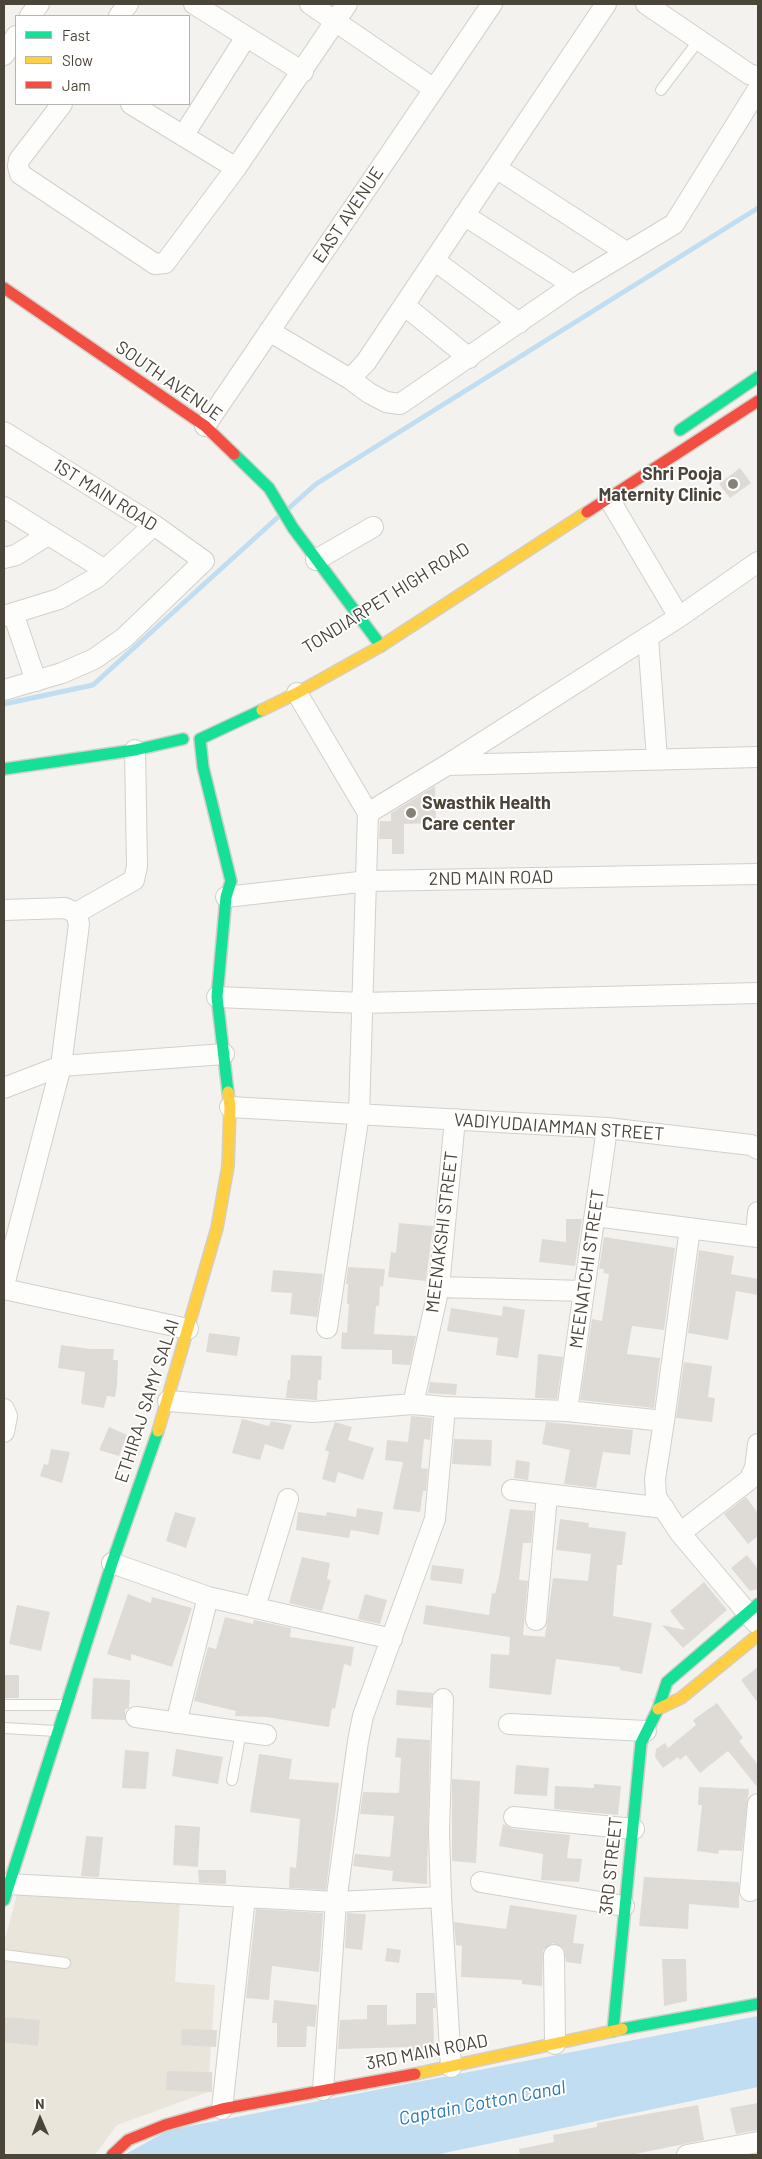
<!DOCTYPE html>
<html>
<head>
<meta charset="utf-8">
<style>
  body { margin:0 }
  #map { position:relative; width:762px; height:2159px; overflow:hidden; background:#f4f2ee; font-family:Barlow,sans-serif }
  canvas { display:block }
  .frame { position:absolute; inset:0; border:5px solid #4b4439; pointer-events:none }
  .legend { position:absolute; left:15px; top:15px; width:175px; height:90px; box-sizing:border-box; background:#fff; border:1px solid #b7b4b0; margin:0; padding:6px 9px; list-style:none; font-size:15px; color:#4b4439 }
  .legend li { display:flex; align-items:center; gap:10px; height:25px }
  .legend b { width:25px; border:1px solid #b7b4b0 }
  .north { position:absolute; left:15px; top:2094px; width:50px; height:50px; -webkit-text-stroke:4px #fff; paint-order:stroke; rotate:359deg; font-size:14px; font-weight:700; line-height:20px; text-align:center; color:#4b4439 }
  .north::after { content:''; display:block; margin:auto; width:18px; height:22px; background:#4b4439; clip-path:polygon(50% 0,100% 100%,50% 72%,0 100%) }
</style>
</head>
<body>
<div id="map">
<canvas width="762" height="2159"></canvas>
<div class="frame"></div>
<ul class="legend">
<li><b style="height:6px;background:#16e098"></b>Fast</li>
<li><b style="height:6px;background:#ffcf43"></b>Slow</li>
<li><b style="height:6px;background:#f24e42"></b>Jam</li>
</ul>
<div class="north">N</div>
</div>
<script>
const ctx = document.querySelector('canvas').getContext('2d');
ctx.lineJoin = 'round';
function fill(path, color) {
  ctx.fillStyle = color;
  ctx.fill(path, 'evenodd');
}
function toPath(rows) {
  const path = new Path2D();
  for (const r of rows) {
    path.moveTo(r[0], r[1]);
    for (let i = 2; i < r.length; i += 2) path.lineTo(r[i], r[i + 1]);
  }
  return path;
}
function strokePath(path, color, width, dash) {
  ctx.strokeStyle = color;
  ctx.lineWidth = width;
  ctx.lineCap = dash ? 'butt' : 'round';
  ctx.setLineDash(dash || []);
  ctx.stroke(path);
}
function label(font, color, halo, rows, align = 'center') {
  ctx.font = font + ' Barlow,sans-serif';
  ctx.lineWidth = 4;
  ctx.setLineDash([]);
  ctx.textBaseline = 'middle';
  ctx.strokeStyle = halo;
  ctx.fillStyle = color;
  for (const [text, x, y, turn = 0] of rows) {
    ctx.save();
    ctx.translate(x, y);
    ctx.rotate((+turn || 0) * Math.PI / 180);
    ctx.textAlign = isNaN(turn) ? turn : align;
    if (halo) ctx.strokeText(text, 0, 0);
    ctx.fillText(text, 0, 0);
    ctx.restore();
  }
}
const education = toPath([
  [18,1891,180,1901,175,1982,215,1985,208,2092,117,2125,95,2155,4,2155,4,1943]
]);
const water = toPath([
  [758,2016,758,2087,435,2155,124,2155,169,2130]
]);
const stream = toPath([
  [289,508,316,484,758,208],
  [4,704,93,685,277,518]
]);
const building = toPath([
  [740,468,751,483,730,498,719,484],
  [435,786,436,823,404,824,404,854,392,854,392,839,379,839,380,821,391,821,391,813],
  [566,1219,582,1219,575,1266,539,1262,542,1239,566,1242],
  [399,1223,433,1226,426,1281,388,1277,391,1252,396,1253],
  [604,1237,675,1248,664,1330,632,1326,627,1354,660,1358,654,1408,580,1400,592,1319,602,1321,609,1274,603,1273,604,1269,599,1269],
  [699,1250,734,1256,731,1274,758,1279,758,1295,736,1291,728,1340,688,1333],
  [348,1267,385,1269,383,1287,380,1286,379,1306,376,1306,374,1334,416,1336,410,1365,392,1364,392,1350,341,1349,342,1332,347,1333,349,1304,347,1304,348,1284,346,1284],
  [273,1270,323,1274,317,1317,290,1314,292,1293,271,1292],
  [503,1306,525,1310,518,1358,496,1355,498,1338,447,1331,451,1308,502,1316],
  [209,1333,240,1337,237,1356,206,1352],
  [61,1345,90,1349,114,1349,113,1360,118,1360,117,1385,115,1397,107,1396,104,1408,81,1404,85,1372,58,1368],
  [538,1354,563,1357,557,1399,535,1398],
  [291,1355,322,1356,321,1380,318,1380,317,1400,286,1398,288,1380,290,1380],
  [684,1362,712,1366,708,1397,715,1398,712,1422,676,1418],
  [430,1382,457,1384,456,1395,428,1393],
  [411,1416,432,1418,430,1440,424,1439,421,1468,428,1469,426,1491,423,1491,420,1512,393,1509,403,1462,385,1460,387,1440,408,1442],
  [242,1419,269,1426,271,1421,292,1425,283,1450,265,1444,260,1460,232,1453],
  [335,1422,352,1427,348,1440,374,1448,363,1480,338,1472,335,1483,322,1479,329,1452,325,1450],
  [546,1422,633,1430,630,1455,603,1452,596,1488,564,1484,570,1450,542,1444],
  [109,1427,127,1435,119,1456,99,1450],
  [454,1439,492,1440,491,1466,452,1464],
  [51,1449,70,1452,62,1483,40,1476,44,1464,48,1465],
  [516,1460,530,1462,528,1480,514,1478],
  [746,1497,758,1513,758,1536,748,1544,724,1514],
  [357,1508,383,1512,379,1535,351,1530,349,1538,296,1530,298,1512,326,1516,327,1512,356,1517],
  [510,1509,534,1511,531,1543,523,1543,519,1580,528,1581,523,1635,545,1637,553,1578,588,1581,591,1554,556,1550,560,1519,589,1523,588,1527,626,1532,622,1565,617,1565,613,1616,652,1623,642,1674,620,1670,620,1667,556,1659,551,1695,489,1688,491,1654,509,1655,510,1637,423,1624,426,1605,489,1615,492,1593,495,1594,499,1577],
  [175,1512,196,1518,186,1548,166,1541],
  [747,1555,758,1569,758,1589,750,1591,731,1568],
  [302,1557,330,1563,327,1579,331,1580,322,1611,289,1603],
  [432,1565,464,1569,462,1584,430,1580],
  [704,1582,727,1610,683,1648,662,1625,685,1630,670,1611],
  [128,1594,151,1603,152,1597,192,1608,172,1667,131,1654,131,1661,107,1654],
  [365,1594,387,1600,380,1624,358,1619],
  [17,1605,50,1612,41,1651,9,1644],
  [225,1617,253,1624,254,1620,291,1628,290,1637,354,1647,351,1666,344,1664,335,1709,332,1708,329,1727,266,1717,235,1716,236,1711,194,1701,208,1647,216,1649],
  [758,1667,758,1703,741,1680],
  [4,1675,19,1675,19,1698,4,1698],
  [93,1678,130,1680,129,1708,125,1709,125,1720,91,1719],
  [397,1690,433,1693,431,1708,396,1705],
  [717,1703,743,1738,739,1741,758,1765,758,1788,728,1751,700,1773,686,1755,680,1760,678,1757,663,1768,655,1757,656,1749,665,1743,668,1748,696,1725,693,1720],
  [397,1738,430,1740,427,1884,392,1881,393,1871,353,1866,355,1854,390,1857,394,1816,360,1814,363,1792,399,1793,401,1758,395,1757],
  [176,1749,223,1757,218,1784,172,1776],
  [125,1750,149,1752,146,1789,122,1788],
  [259,1754,292,1759,289,1779,339,1783,326,1890,289,1888,290,1867,296,1868,300,1819,250,1812],
  [516,1765,549,1768,547,1796,514,1794],
  [452,1779,480,1781,476,1863,452,1861],
  [594,1784,621,1786,618,1815,554,1809,555,1786,594,1788],
  [699,1787,749,1789,742,1851,719,1850,718,1854,697,1851,702,1805,698,1805],
  [503,1824,513,1829,570,1835,567,1858,582,1859,579,1882,541,1880,543,1854,499,1846],
  [175,1825,200,1827,198,1867,173,1865],
  [86,1836,103,1837,99,1877,81,1876],
  [198,1870,226,1870,226,1884,199,1883],
  [644,1877,739,1882,739,1908,689,1904,688,1929,639,1926],
  [510,1905,577,1915,573,1943,584,1944,581,1964,566,1962,564,1949,553,1943,543,1950,542,1986,522,1984,522,1980,461,1977,462,1946,456,1945,454,1922,506,1929],
  [256,1909,323,1913,319,1972,272,1966,269,2000,246,1998],
  [347,1913,366,1914,362,1950,345,1948],
  [387,1948,401,1950,399,1963,385,1961],
  [662,1959,686,1959,687,2001,664,2006],
  [416,1993,435,1993,436,2008,433,2008,434,2047,438,2047,438,2053,411,2058,411,2047,338,2049,340,2020,367,2019,367,2005,387,2005,387,2025,416,2024],
  [274,2000,317,2005,315,2027,307,2026,306,2047,277,2047,277,2023,272,2023],
  [4,2017,40,2020,38,2046,4,2042],
  [182,2029,217,2030,216,2047,181,2045],
  [167,2071,212,2072,212,2092,166,2090],
  [758,2103,758,2130,736,2134,730,2108],
  [698,2105,704,2140,630,2155,520,2155,519,2149,554,2142,553,2135,597,2127,597,2123]
]);
const lane = toPath([
  [661,90,699,40],
  [4,1705,65,1705],
  [4,1728,56,1731],
  [232,1780,241,1732],
  [4,1955,65,1963]
]);
const street = toPath([
  [194,4,303,72],
  [310,4,434,89],
  [646,4,749,74,758,77],
  [30,16,39,4],
  [119,16,128,4],
  [4,55,16,36],
  [62,104,19,160,18,166,20,174,155,264,165,263,236,168,347,4],
  [131,104,236,168],
  [183,136,246,37],
  [496,168,626,252],
  [464,215,573,285],
  [434,260,519,323],
  [404,305,469,358],
  [269,331,350,379,369,393,386,402,400,404,573,285,674,224,758,89],
  [350,379,366,362,606,4],
  [205,426,492,4],
  [4,432,154,525,204,561,124,638,94,659,62,673,4,690],
  [608,497,679,617],
  [4,507,105,570],
  [4,558,16,555,48,535],
  [316,560,373,527],
  [13,613,36,681],
  [4,616,59,599,96,578,154,525],
  [648,637,657,759],
  [297,693,368,813],
  [447,765,758,757],
  [226,897,368,881,758,874],
  [4,910,65,908,76,913,79,924,61,1066,4,1285],
  [76,913,134,880,137,866,135,750],
  [217,997,363,1003,758,993],
  [4,1088,61,1066,224,1054],
  [230,1107,607,1128,751,1145,758,1149],
  [595,1216,758,1237],
  [756,1236,758,1212],
  [439,1287,584,1291],
  [4,1289,188,1329],
  [327,1328,359,1114,368,813,447,765,679,617,758,562],
  [168,1401,313,1412,413,1404,445,1407,567,1411,664,1421,655,1479,656,1497,680,1533,756,1623],
  [413,1404,439,1287,455,1119],
  [4,1409,7,1416,4,1432],
  [567,1411,607,1128],
  [664,1421,690,1228],
  [512,1490,664,1508],
  [680,1533,749,1480,755,1468,758,1444],
  [112,1563,208,1597,392,1639],
  [255,1607,288,1499],
  [536,1620,547,1495],
  [443,1699,439,1832,441,1897,451,2067],
  [136,1717,266,1735],
  [176,1723,208,1597],
  [509,1724,646,1731],
  [514,1817,634,1829],
  [481,1882,624,1906],
  [8,1884,336,1902,441,1897],
  [750,1891,758,1804],
  [554,1955,555,2044],
  [323,2090,336,1902,358,1741,363,1716,435,1519,445,1407],
  [222,2109,245,1897],
  [687,2155,758,2142]
]);
const fast = toPath([
  [680,430,758,377],
  [234,454,269,488,293,528,381,646],
  [4,769,135,750,183,739],
  [228,1092,217,997,226,897,231,881,203,767,200,739,262,710],
  [4,1900,112,1563,158,1431],
  [622,2029,758,2004],
  [613,2031,641,1743,658,1709,667,1682,758,1604]
]);
const slow = toPath([
  [262,710,297,693,381,646,587,512],
  [158,1431,217,1228,228,1166,230,1107,228,1092],
  [658,1709,681,1698,758,1635],
  [415,2074,622,2029]
]);
const jam = toPath([
  [4,288,205,426,234,454],
  [587,512,758,401],
  [112,2155,128,2140,165,2125,222,2109,415,2074]
]);
const markers = [
  [733,484,6,"#868178"],
  [411,813,6,"#868178"]
];
const streetNames = [
  ["EAST AVENUE",348,215,-56],
  ["SOUTH AVENUE",169,381,35],
  ["1ST MAIN ROAD",105,495,32],
  ["TONDIARPET HIGH ROAD",386,598,-32],
  ["2ND MAIN ROAD",491,878,-1],
  ["VADIYUDAIAMMAN STREET",559,1127,4],
  ["MEENAKSHI STREET",442,1232,-83],
  ["MEENATCHI STREET",587,1269,-82],
  ["ETHIRAJ SAMY SALAI",147,1401,-72],
  ["3RD STREET",611,1866,-84],
  ["3RD MAIN ROAD",427,2052,-11]
];
const poiNames = [
  ["Shri Pooja",722,474],
  ["Maternity Clinic",722,495],
  ["Swasthik Health",422,803,"left"],
  ["Care center",422,824,"left"]
];
const waterNames = [
  ["Captain Cotton Canal",482,2103,-11]
];
fill(education, '#eae5da');
fill(water, '#c0ddf1');
strokePath(stream, '#c0ddf1', 5);
fill(building, '#dedbd6');
strokePath(lane, '#d2d0cb', 12);
strokePath(street, '#d2d0cb', 22);
strokePath(fast, '#d3cfc5', 14);
strokePath(slow, '#d3cfc5', 14);
strokePath(jam, '#d3cfc5', 14);
strokePath(lane, '#fdfdfc', 10);
strokePath(street, '#fdfdfc', 20);
strokePath(fast, '#16e098', 11);
strokePath(slow, '#ffcf43', 11);
strokePath(jam, '#f24e42', 11);
for (const [x, y, r, color] of markers) {
  const dot = new Path2D();
  dot.arc(x, y, r, 0, 2 * Math.PI);
  ctx.fillStyle = color;
  ctx.fill(dot);
  strokePath(dot, '#fff', 2);
}
label('18px', '#4b4439', '#fff', streetNames);
label('bold 18px', '#4b4439', '#fff', poiNames, 'right');
label('italic 19px', '#2e7ab2', '#fff', waterNames);
</script>
</body>
</html>
